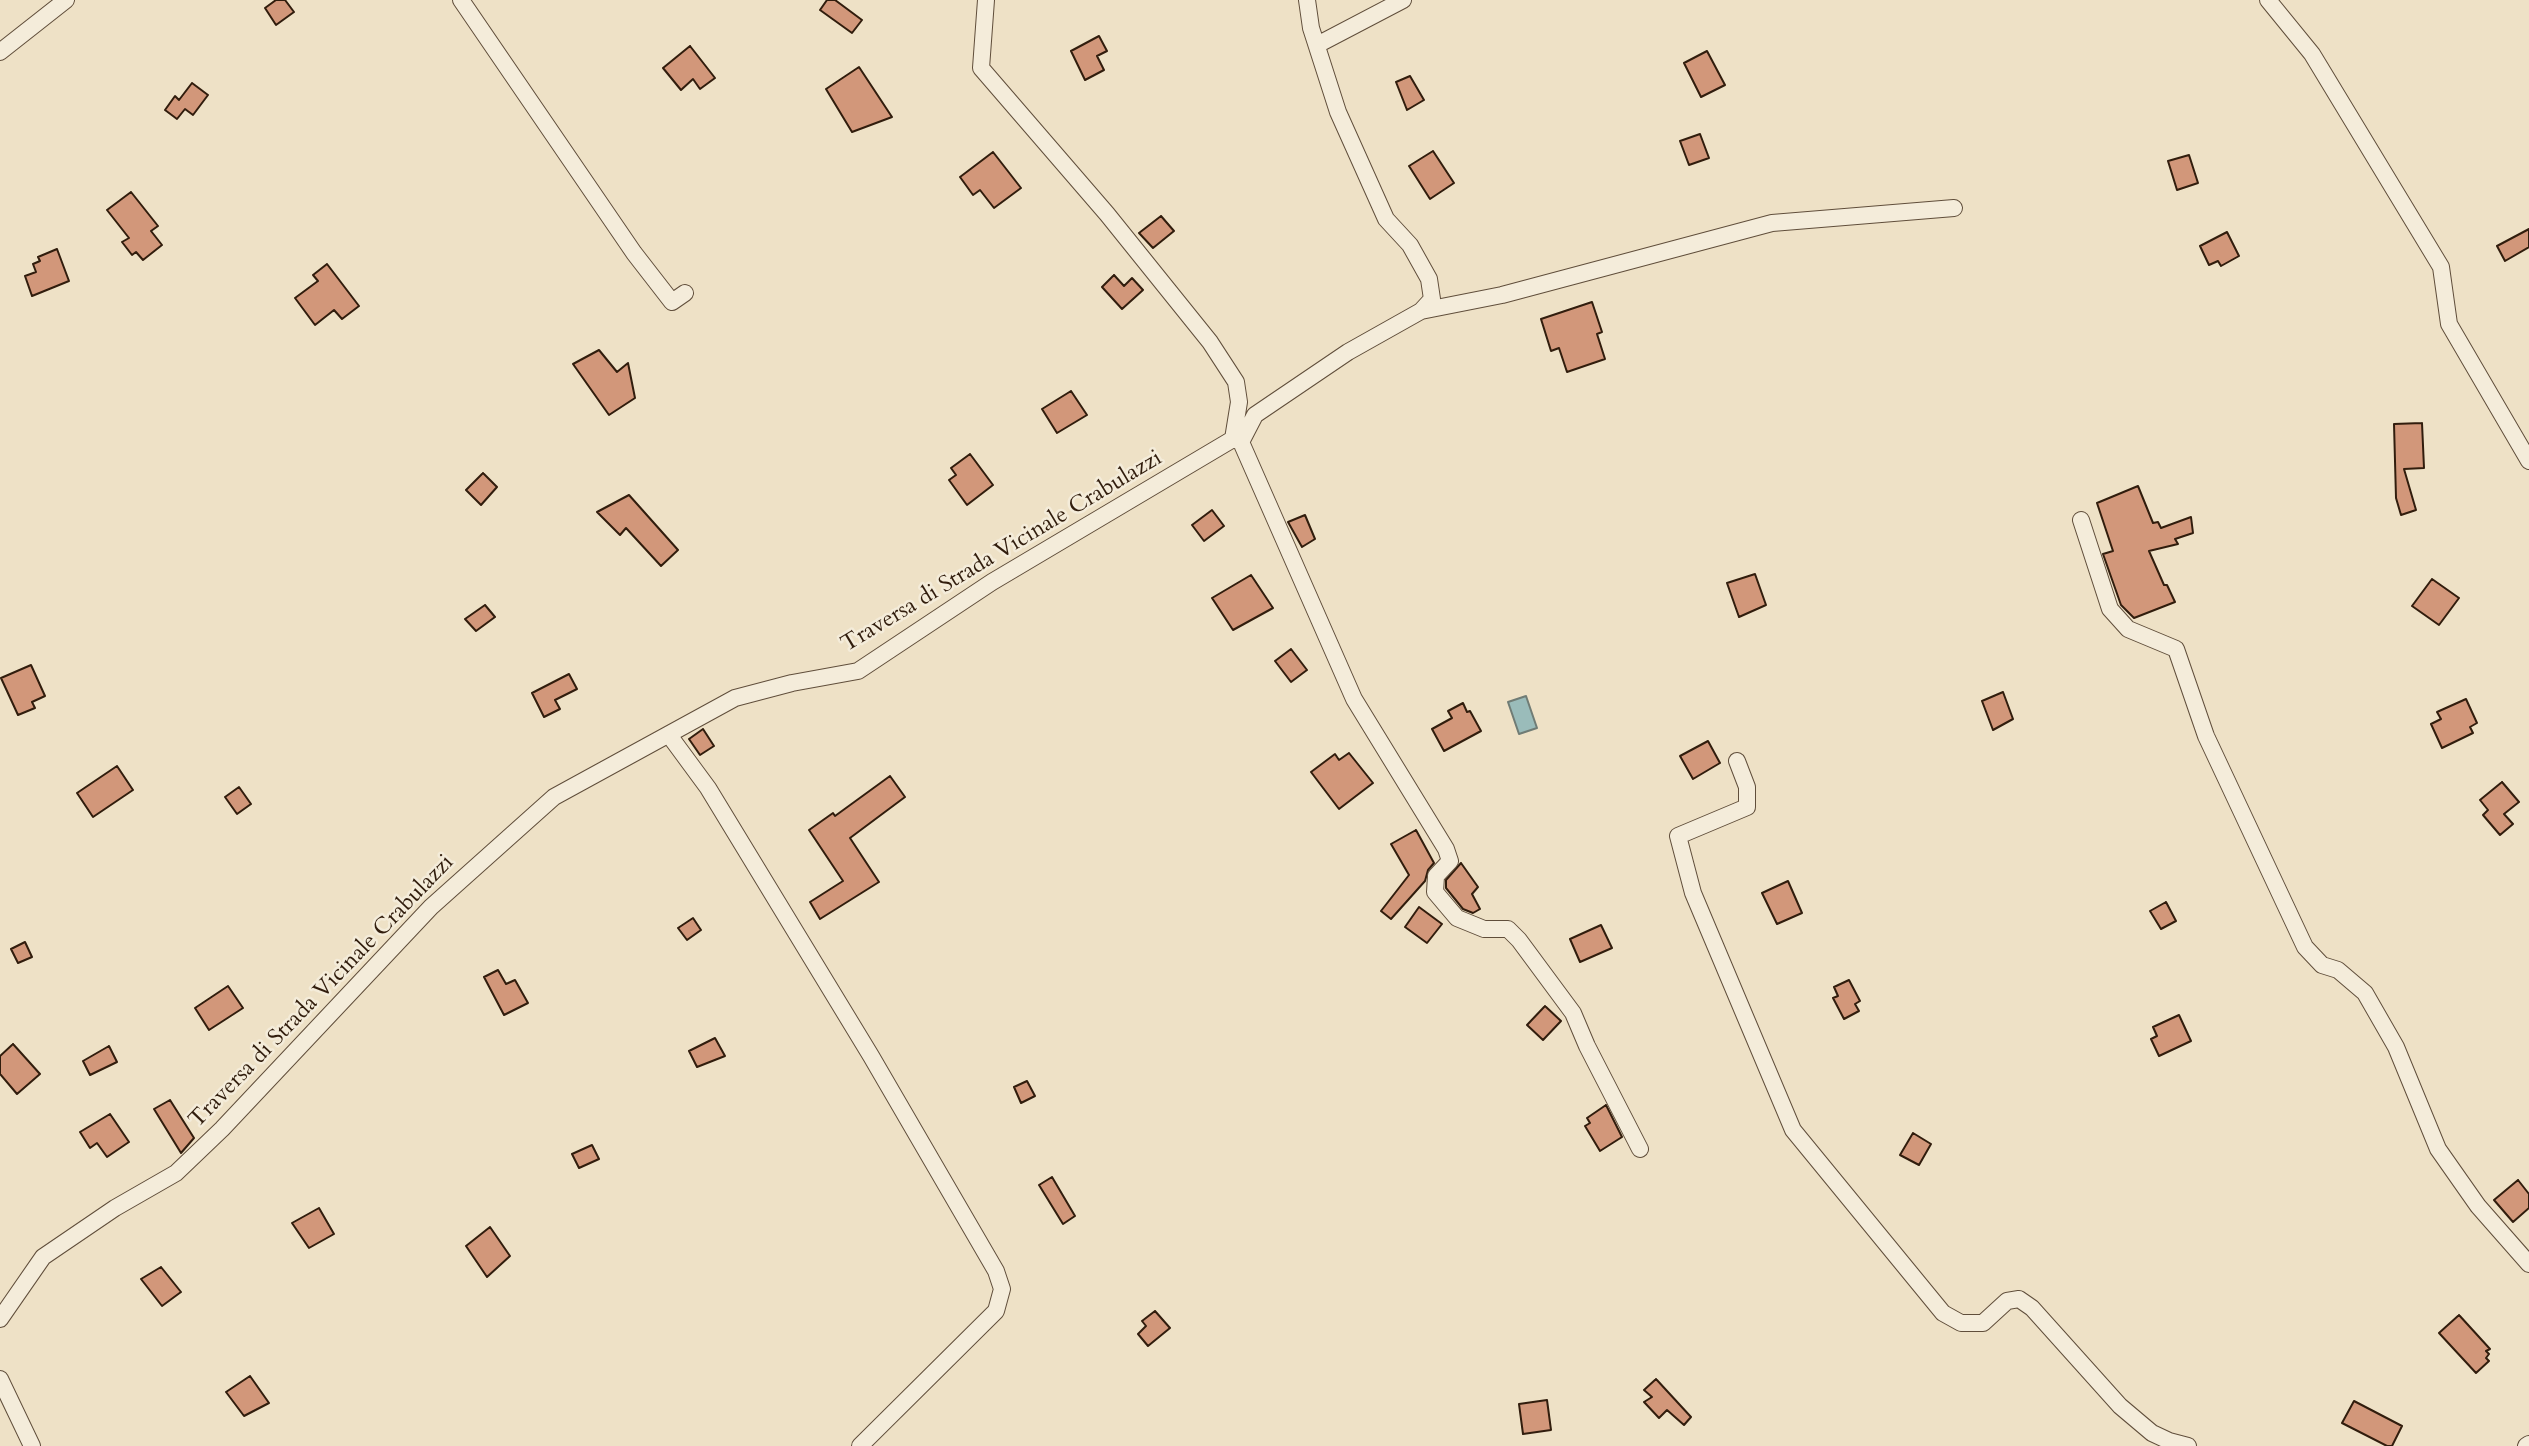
<!DOCTYPE html>
<html>
<head>
<meta charset="utf-8">
<style>
  body { margin:0 }
  canvas { display:block; background:#eee1c6 }
</style>
</head>
<body>
<canvas width="2529" height="1446"></canvas>
<script>
const ctx = document.querySelector('canvas').getContext('2d');
ctx.lineJoin = 'round';
function fill(path, color) {
  ctx.fillStyle = color;
  ctx.fill(path, 'evenodd');
}
function toPath(rows) {
  const path = new Path2D();
  for (const r of rows) {
    path.moveTo(r[0], r[1]);
    for (let i = 2; i < r.length; i += 2) path.lineTo(r[i], r[i + 1]);
  }
  return path;
}
function strokePath(path, color, width, dash) {
  ctx.strokeStyle = color;
  ctx.lineWidth = width;
  ctx.lineCap = dash ? 'butt' : 'round';
  ctx.setLineDash(dash || []);
  ctx.stroke(path);
}
function label(font, color, halo, rows, align = 'center') {
  ctx.font = font + ' Cardo,serif';
  ctx.lineWidth = 5;
  ctx.setLineDash([]);
  ctx.textBaseline = 'middle';
  ctx.strokeStyle = halo;
  ctx.fillStyle = color;
  for (const [text, x, y, turn = 0] of rows) {
    ctx.save();
    ctx.translate(x, y);
    ctx.rotate((+turn || 0) * Math.PI / 180);
    ctx.textAlign = isNaN(turn) ? turn : align;
    if (halo) ctx.strokeText(text, 0, 0);
    ctx.fillText(text, 0, 0);
    ctx.restore();
  }
}
const water = toPath([
  [1526,696,1537,728,1519,734,1508,702,1526,696]
]);
const building = toPath([
  [276,0,285,0,294,12,276,25,265,8,276,0],
  [827,0,835,0,862,20,852,33,820,10,827,0],
  [1099,36,1107,51,1097,56,1104,70,1085,80,1071,51,1099,36],
  [690,46,715,78,700,89,693,79,681,90,663,68,690,46],
  [1707,51,1725,85,1701,97,1684,63,1707,51],
  [859,67,892,117,852,132,826,89,859,67],
  [1410,76,1424,100,1407,110,1396,82,1410,76],
  [192,83,208,95,193,115,185,109,177,119,165,110,175,96,179,100,192,83],
  [1700,134,1709,158,1689,165,1680,141,1700,134],
  [1433,151,1454,183,1430,199,1409,166,1433,151],
  [993,152,1021,188,994,208,980,190,973,195,960,177,993,152],
  [2189,155,2198,183,2177,190,2168,161,2189,155],
  [131,192,158,226,151,231,162,245,143,260,136,252,132,255,122,242,129,238,107,210,131,192],
  [1161,216,1174,231,1153,248,1139,233,1161,216],
  [2529,229,2529,247,2505,261,2497,246,2529,229],
  [2227,232,2239,256,2221,266,2218,261,2209,265,2200,246,2227,232],
  [57,249,69,281,32,296,25,276,36,272,33,264,40,261,38,257,57,249],
  [327,264,359,306,342,319,334,310,315,325,295,298,318,281,313,275,327,264],
  [1114,275,1124,286,1132,278,1143,290,1122,309,1102,287,1114,275],
  [1592,302,1602,332,1597,334,1605,359,1567,372,1559,348,1551,351,1541,319,1592,302],
  [599,350,617,372,628,363,635,398,609,415,573,364,599,350],
  [1071,391,1087,415,1057,433,1042,409,1071,391],
  [2422,423,2424,468,2404,469,2416,510,2401,515,2396,498,2394,424,2422,423],
  [970,454,993,485,967,505,949,480,956,475,951,468,970,454],
  [483,473,497,487,481,505,466,490,483,473],
  [2138,486,2153,523,2158,522,2161,528,2191,517,2193,533,2175,539,2178,544,2149,551,2164,585,2167,585,2175,602,2134,618,2121,605,2103,554,2113,551,2097,503,2138,486],
  [629,495,678,550,661,566,626,528,620,535,597,512,629,495],
  [1212,510,1224,526,1204,541,1192,525,1212,510],
  [1305,515,1315,539,1302,547,1288,522,1305,515],
  [1755,574,1766,605,1739,617,1727,583,1755,574],
  [1251,575,1273,608,1233,630,1212,598,1251,575],
  [2432,579,2459,598,2439,625,2412,606,2432,579],
  [485,605,495,617,476,631,465,619,485,605],
  [1291,649,1307,670,1291,682,1275,661,1291,649],
  [31,665,45,696,32,702,35,708,18,715,1,678,31,665],
  [569,674,577,689,555,700,560,709,544,717,532,693,569,674],
  [2003,692,2013,719,1993,730,1982,701,2003,692],
  [2466,699,2477,723,2470,727,2473,733,2442,748,2431,724,2441,719,2437,712,2466,699],
  [1463,703,1467,712,1470,711,1481,731,1444,751,1432,729,1452,718,1448,711,1463,703],
  [703,729,714,746,700,755,689,739,703,729],
  [1708,741,1720,763,1693,779,1680,756,1708,741],
  [1349,753,1373,783,1339,809,1311,772,1335,754,1339,760,1349,753],
  [117,766,133,790,93,817,77,793,117,766],
  [890,776,905,797,850,838,879,882,820,919,810,902,843,881,809,830,833,813,835,816,890,776],
  [2502,782,2519,802,2504,814,2513,824,2500,835,2483,815,2488,810,2480,800,2502,782],
  [239,787,251,804,237,814,225,797,239,787],
  [1416,830,1434,863,1428,870,1425,881,1391,919,1381,911,1409,875,1391,844,1416,830],
  [1461,863,1478,887,1472,894,1480,909,1473,913,1463,909,1446,888,1446,880,1461,863],
  [1788,881,1802,913,1777,924,1762,893,1788,881],
  [2166,902,2176,921,2161,929,2150,911,2166,902],
  [1419,907,1442,924,1427,943,1405,927,1419,907],
  [693,918,701,930,687,940,678,928,693,918],
  [1601,925,1612,948,1580,962,1570,939,1601,925],
  [25,942,32,957,18,963,11,949,25,942],
  [498,970,506,984,515,980,528,1003,504,1015,484,977,498,970],
  [1849,980,1860,1001,1855,1004,1859,1011,1844,1019,1833,998,1838,996,1834,987,1849,980],
  [228,986,243,1008,209,1030,195,1008,228,986],
  [1545,1006,1561,1021,1543,1040,1527,1025,1545,1006],
  [2179,1015,2191,1041,2159,1056,2151,1039,2157,1036,2153,1027,2179,1015],
  [715,1038,725,1056,697,1067,689,1051,715,1038],
  [13,1044,40,1074,17,1094,0,1074,0,1056,13,1044],
  [109,1046,117,1062,90,1075,83,1061,109,1046],
  [1027,1081,1035,1096,1021,1103,1014,1087,1027,1081],
  [170,1100,194,1138,181,1153,154,1109,170,1100],
  [1606,1105,1622,1137,1600,1151,1585,1126,1590,1123,1587,1118,1606,1105],
  [110,1114,129,1142,107,1157,97,1143,90,1148,80,1132,110,1114],
  [1913,1133,1931,1144,1919,1165,1900,1155,1913,1133],
  [592,1145,599,1159,579,1168,572,1154,592,1145],
  [1052,1177,1075,1216,1063,1224,1039,1185,1052,1177],
  [2518,1180,2529,1194,2529,1208,2513,1222,2494,1200,2518,1180],
  [319,1208,334,1234,309,1248,292,1223,319,1208],
  [490,1227,510,1256,487,1277,466,1246,490,1227],
  [161,1267,181,1292,162,1306,141,1279,161,1267],
  [1155,1311,1170,1328,1148,1346,1138,1334,1146,1326,1142,1321,1155,1311],
  [2459,1315,2490,1349,2486,1351,2489,1354,2486,1358,2489,1361,2476,1373,2439,1333,2459,1315],
  [250,1376,269,1403,244,1416,226,1392,250,1376],
  [1656,1379,1691,1417,1684,1425,1667,1410,1659,1418,1644,1402,1652,1397,1644,1390,1656,1379],
  [1547,1400,1551,1430,1523,1434,1519,1404,1547,1400],
  [2354,1401,2402,1426,2392,1446,2387,1446,2342,1423,2354,1401]
]);
const street = toPath([
  [461,0,634,253,672,302,685,293],
  [986,0,981,68,1107,214,1210,342,1236,382,1239,402,1233,439],
  [2268,0,2312,54,2441,267,2449,324,2529,461],
  [1317,45,1403,0],
  [0,52,66,0],
  [1421,311,1502,295,1772,223,1954,208],
  [1241,442,1255,415,1348,352,1421,311,1432,299,1429,279,1410,245,1386,219,1338,112,1311,28,1307,0],
  [2081,520,2110,609,2128,629,2176,649,2206,736,2305,947,2322,965,2338,970,2365,993,2396,1047,2438,1149,2478,1206,2529,1264],
  [669,735,708,788,871,1056,996,1271,1002,1289,996,1311,860,1446],
  [1737,761,1747,787,1747,807,1678,836,1693,893,1793,1130,1943,1313,1961,1323,1983,1323,2007,1301,2019,1299,2032,1308,2120,1406,2152,1433,2169,1441,2188,1446],
  [0,1319,43,1257,115,1208,176,1173,222,1129,431,907,554,797,735,698,792,683,858,671,992,582,1233,439,1241,442,1354,699,1446,849,1450,861,1436,876,1435,892,1457,918,1484,929,1508,929,1519,940,1573,1013,1587,1046,1640,1149],
  [0,1379,32,1446],
  [2526,1446,2529,1444]
]);
const streetNames = [
  ["Traversa di Strada Vicinale Crabulazzi",1002,552,-31],
  ["Traversa di Strada Vicinale Crabulazzi",322,992,-46]
];
fill(water, '#9abcba');
strokePath(water, '#707c75', 2);
fill(building, '#d2977a');
strokePath(building, '#311d0d', 2);
strokePath(street, '#604e3b', 18);
strokePath(street, '#f4ecda', 16);
label('23px', '#311d0d', '#f4ecda', streetNames);
</script>
</body>
</html>
